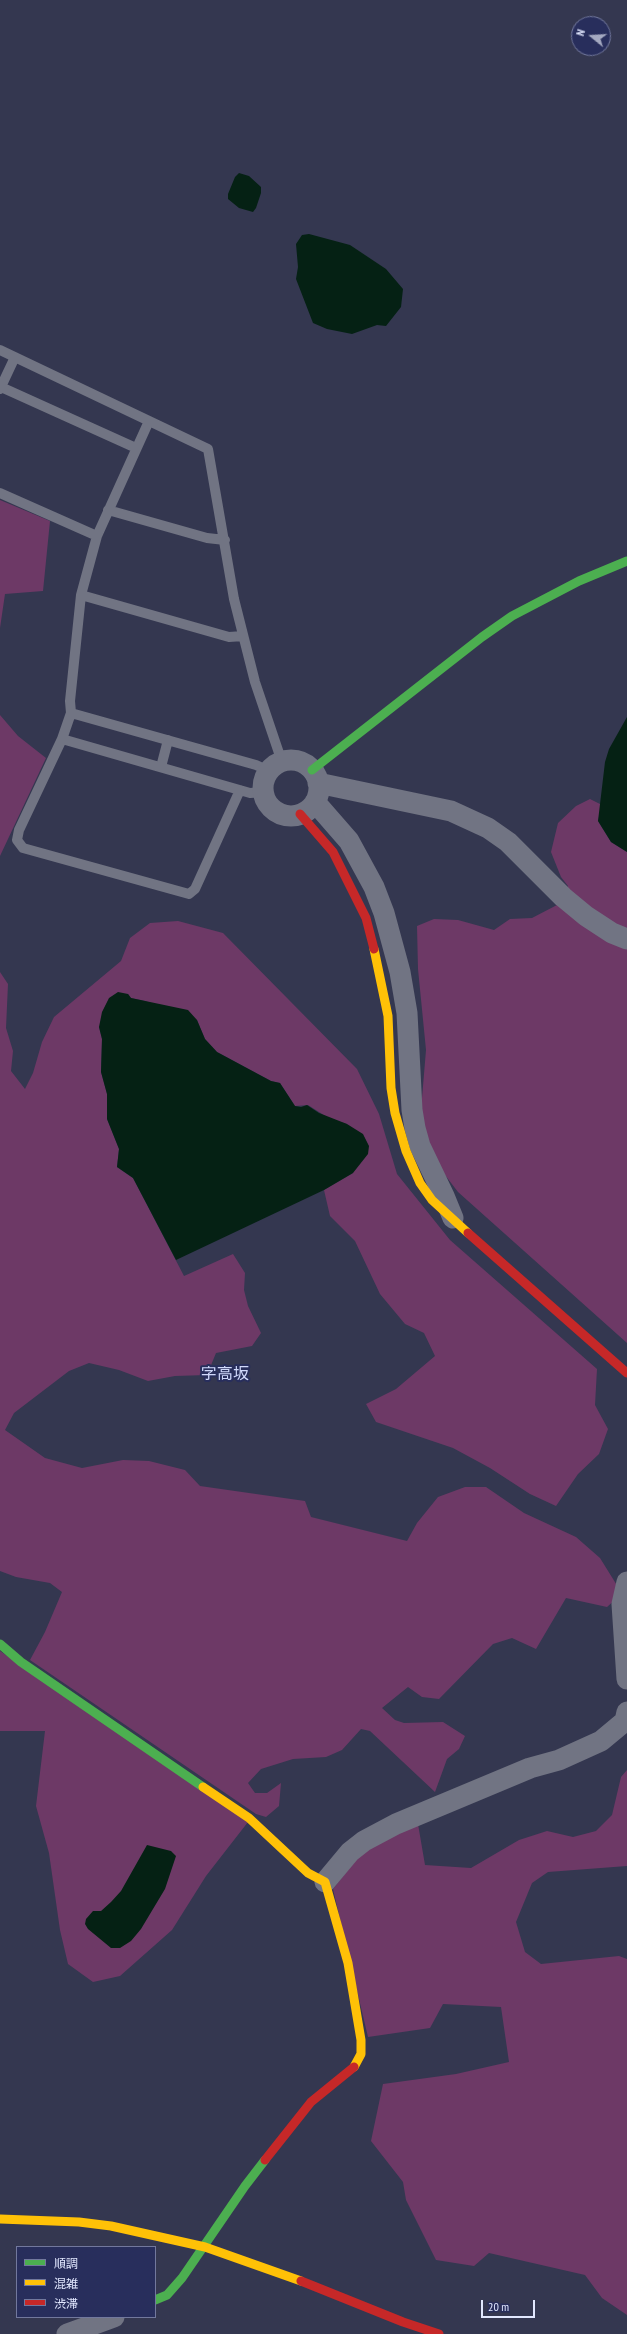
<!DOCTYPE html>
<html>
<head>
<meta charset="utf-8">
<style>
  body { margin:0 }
  #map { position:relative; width:627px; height:2334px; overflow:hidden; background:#343750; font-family:"PT Sans Narrow","Noto Sans JP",sans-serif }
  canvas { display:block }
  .legend { position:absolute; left:16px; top:2246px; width:140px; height:72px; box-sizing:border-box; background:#282e5c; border:1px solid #72789d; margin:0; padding:5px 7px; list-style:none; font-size:12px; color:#e1e7fe }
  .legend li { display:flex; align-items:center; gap:8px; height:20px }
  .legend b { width:20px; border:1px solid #72789d }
  .north { position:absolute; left:571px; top:16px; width:40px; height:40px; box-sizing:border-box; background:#282e5c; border:1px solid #72789d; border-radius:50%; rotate:288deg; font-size:11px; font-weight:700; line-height:16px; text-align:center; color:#e1e7fe }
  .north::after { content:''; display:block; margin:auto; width:14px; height:18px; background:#a4a9c1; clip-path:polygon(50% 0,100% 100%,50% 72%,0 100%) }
  .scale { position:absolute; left:481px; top:2300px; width:54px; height:18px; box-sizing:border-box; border:2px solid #e1e7fe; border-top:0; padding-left:5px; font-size:12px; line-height:14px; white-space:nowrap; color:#e1e7fe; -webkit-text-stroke:3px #282e5c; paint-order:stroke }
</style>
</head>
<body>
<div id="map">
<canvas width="627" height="2334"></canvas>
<ul class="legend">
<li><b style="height:5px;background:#4caf50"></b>順調</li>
<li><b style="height:5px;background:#ffc107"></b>混雑</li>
<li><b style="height:5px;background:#c62828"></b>渋滞</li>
</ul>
<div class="north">N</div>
<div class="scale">20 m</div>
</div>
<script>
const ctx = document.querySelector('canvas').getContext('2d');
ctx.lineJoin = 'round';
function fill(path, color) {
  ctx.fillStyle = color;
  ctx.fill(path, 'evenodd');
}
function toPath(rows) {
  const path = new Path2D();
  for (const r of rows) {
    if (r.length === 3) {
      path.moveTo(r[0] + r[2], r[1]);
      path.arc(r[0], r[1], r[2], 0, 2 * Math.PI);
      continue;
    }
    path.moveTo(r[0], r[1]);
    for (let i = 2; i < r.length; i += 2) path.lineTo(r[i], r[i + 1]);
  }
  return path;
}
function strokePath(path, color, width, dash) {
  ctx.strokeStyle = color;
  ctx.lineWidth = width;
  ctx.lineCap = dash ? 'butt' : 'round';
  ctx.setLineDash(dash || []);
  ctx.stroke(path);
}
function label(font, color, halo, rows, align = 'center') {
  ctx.font = font + ' "PT Sans Narrow","Noto Sans JP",sans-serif';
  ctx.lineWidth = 4;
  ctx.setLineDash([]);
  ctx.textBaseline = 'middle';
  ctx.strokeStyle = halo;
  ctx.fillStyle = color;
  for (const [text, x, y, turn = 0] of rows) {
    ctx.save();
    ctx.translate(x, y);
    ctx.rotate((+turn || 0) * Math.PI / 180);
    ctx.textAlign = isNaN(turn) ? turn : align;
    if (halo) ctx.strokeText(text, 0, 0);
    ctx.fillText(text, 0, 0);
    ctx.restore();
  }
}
const green = toPath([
  [0,500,50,521,43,591,5,594,0,628],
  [0,715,18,736,46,758,0,856],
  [590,799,602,805,598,821,611,842,627,852,627,1343,458,1192,432,1158,421,1110,426,1050,418,969,417,926,434,919,458,920,494,930,510,919,532,918,557,905,568,886,561,877,551,852,558,823,576,806],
  [178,921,223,933,357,1069,379,1114,397,1174,450,1240,597,1369,595,1405,608,1429,599,1454,578,1474,556,1506,530,1494,490,1468,453,1448,376,1422,366,1404,396,1389,435,1356,424,1333,405,1324,380,1294,355,1241,330,1216,324,1190,353,1173,347,1124,330,1119,308,1105,295,1106,280,1083,271,1081,217,1052,205,1039,197,1020,145,1001,131,998,128,994,99,1027,102,1039,101,1072,107,1094,107,1119,119,1149,117,1167,133,1178,184,1276,233,1254,245,1273,244,1290,248,1306,261,1333,252,1346,216,1353,207,1375,175,1376,148,1381,119,1370,89,1363,69,1371,14,1413,5,1430,45,1458,82,1468,123,1460,149,1461,185,1470,200,1486,305,1501,311,1517,407,1541,417,1523,438,1497,465,1487,486,1487,524,1513,576,1537,600,1558,618,1587,616,1599,607,1607,566,1598,536,1649,512,1638,493,1644,439,1699,422,1697,408,1687,382,1708,395,1720,404,1723,443,1722,465,1736,459,1749,447,1759,435,1792,370,1731,361,1729,342,1750,326,1757,293,1759,261,1769,248,1783,255,1793,267,1793,281,1783,279,1806,266,1817,256,1814,30,1660,45,1632,62,1592,50,1583,16,1577,0,1571,0,972,8,984,6,1028,13,1051,11,1071,25,1089,33,1073,42,1042,54,1017,121,961,130,938,150,923],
  [0,1651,248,1822,206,1876,172,1930,120,1976,93,1982,68,1964,60,1930,49,1853,36,1806,45,1731,0,1731],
  [627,1770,627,1866,548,1872,532,1883,516,1922,525,1952,541,1964,619,1956,627,1959,627,2315,602,2298,585,2275,489,2253,474,2266,436,2260,406,2200,403,2182,371,2141,383,2084,456,2074,509,2062,501,2007,443,2004,430,2028,368,2037,333,1889,363,1851,418,1824,425,1865,471,1868,519,1840,547,1831,573,1837,596,1831,612,1815,621,1777]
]);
const water = toPath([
  [239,173,249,176,261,187,261,193,256,208,253,212,239,208,228,199,228,194,235,177],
  [309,234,350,245,386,269,403,289,401,307,386,326,377,325,352,334,327,329,313,323,296,279,298,267,296,244,302,235],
  [627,717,627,852,611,842,598,821,605,762,609,749],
  [118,992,128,994,131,998,188,1010,197,1020,205,1039,217,1052,271,1081,280,1083,295,1106,301,1107,307,1105,319,1113,347,1124,363,1134,369,1146,368,1154,353,1173,324,1190,176,1260,133,1178,117,1167,119,1149,107,1119,107,1094,101,1072,102,1039,99,1027,102,1012,109,998],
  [147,1845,171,1851,176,1856,165,1889,141,1929,131,1941,120,1948,111,1948,88,1929,85,1924,86,1919,93,1911,101,1911,111,1902,121,1891]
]);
const lane = toPath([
  [0,350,208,449,234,599,255,682,282,762],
  [1,387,136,448],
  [0,389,15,357],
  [149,421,97,536,81,595,70,701,71,713,62,739,19,830,17,840,23,848,189,894,195,889,240,790],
  [0,493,97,536],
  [108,510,207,538,225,540],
  [81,595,229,637,243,636],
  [71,713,256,765,269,771],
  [62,739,250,793,264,792],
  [161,767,168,740]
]);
const street = toPath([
  [291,788,28],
  [318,783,451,811,488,828,508,842,563,897,586,916,612,933,627,939],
  [315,802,349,841,374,887,384,913,400,972,407,1013,412,1110,415,1128,420,1146,444,1196,453,1218],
  [627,1582,622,1604,627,1679],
  [325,1882,350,1852,364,1841,396,1824,530,1768,559,1760,601,1741,625,1721,627,1712],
  [67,2334,114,2317]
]);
const fast = toPath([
  [312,770,482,637,512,616,579,581,627,561],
  [0,1644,21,1662,203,1787],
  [155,2300,167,2295,182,2278,245,2186,265,2160]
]);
const slow = toPath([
  [374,949,388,1016,391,1088,395,1113,406,1151,420,1183,432,1200,468,1233],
  [203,1787,249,1818,308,1873,325,1882,348,1963,361,2040,361,2054,354,2067],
  [0,2219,79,2222,111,2226,205,2247,301,2281]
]);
const jam = toPath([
  [300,814,333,852,366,918,374,949],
  [468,1233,627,1373],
  [265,2160,311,2102,354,2067],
  [301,2281,403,2322,439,2334]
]);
const quarterNames = [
  ["字高坂",225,1374]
];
fill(green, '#6d3966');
fill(water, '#052114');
strokePath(lane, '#717483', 10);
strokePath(street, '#717483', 21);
strokePath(fast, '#4caf50', 9);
strokePath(slow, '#ffc107', 9);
strokePath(jam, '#c62828', 9);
label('16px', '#d0d8fb', '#282e5c', quarterNames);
</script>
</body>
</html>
